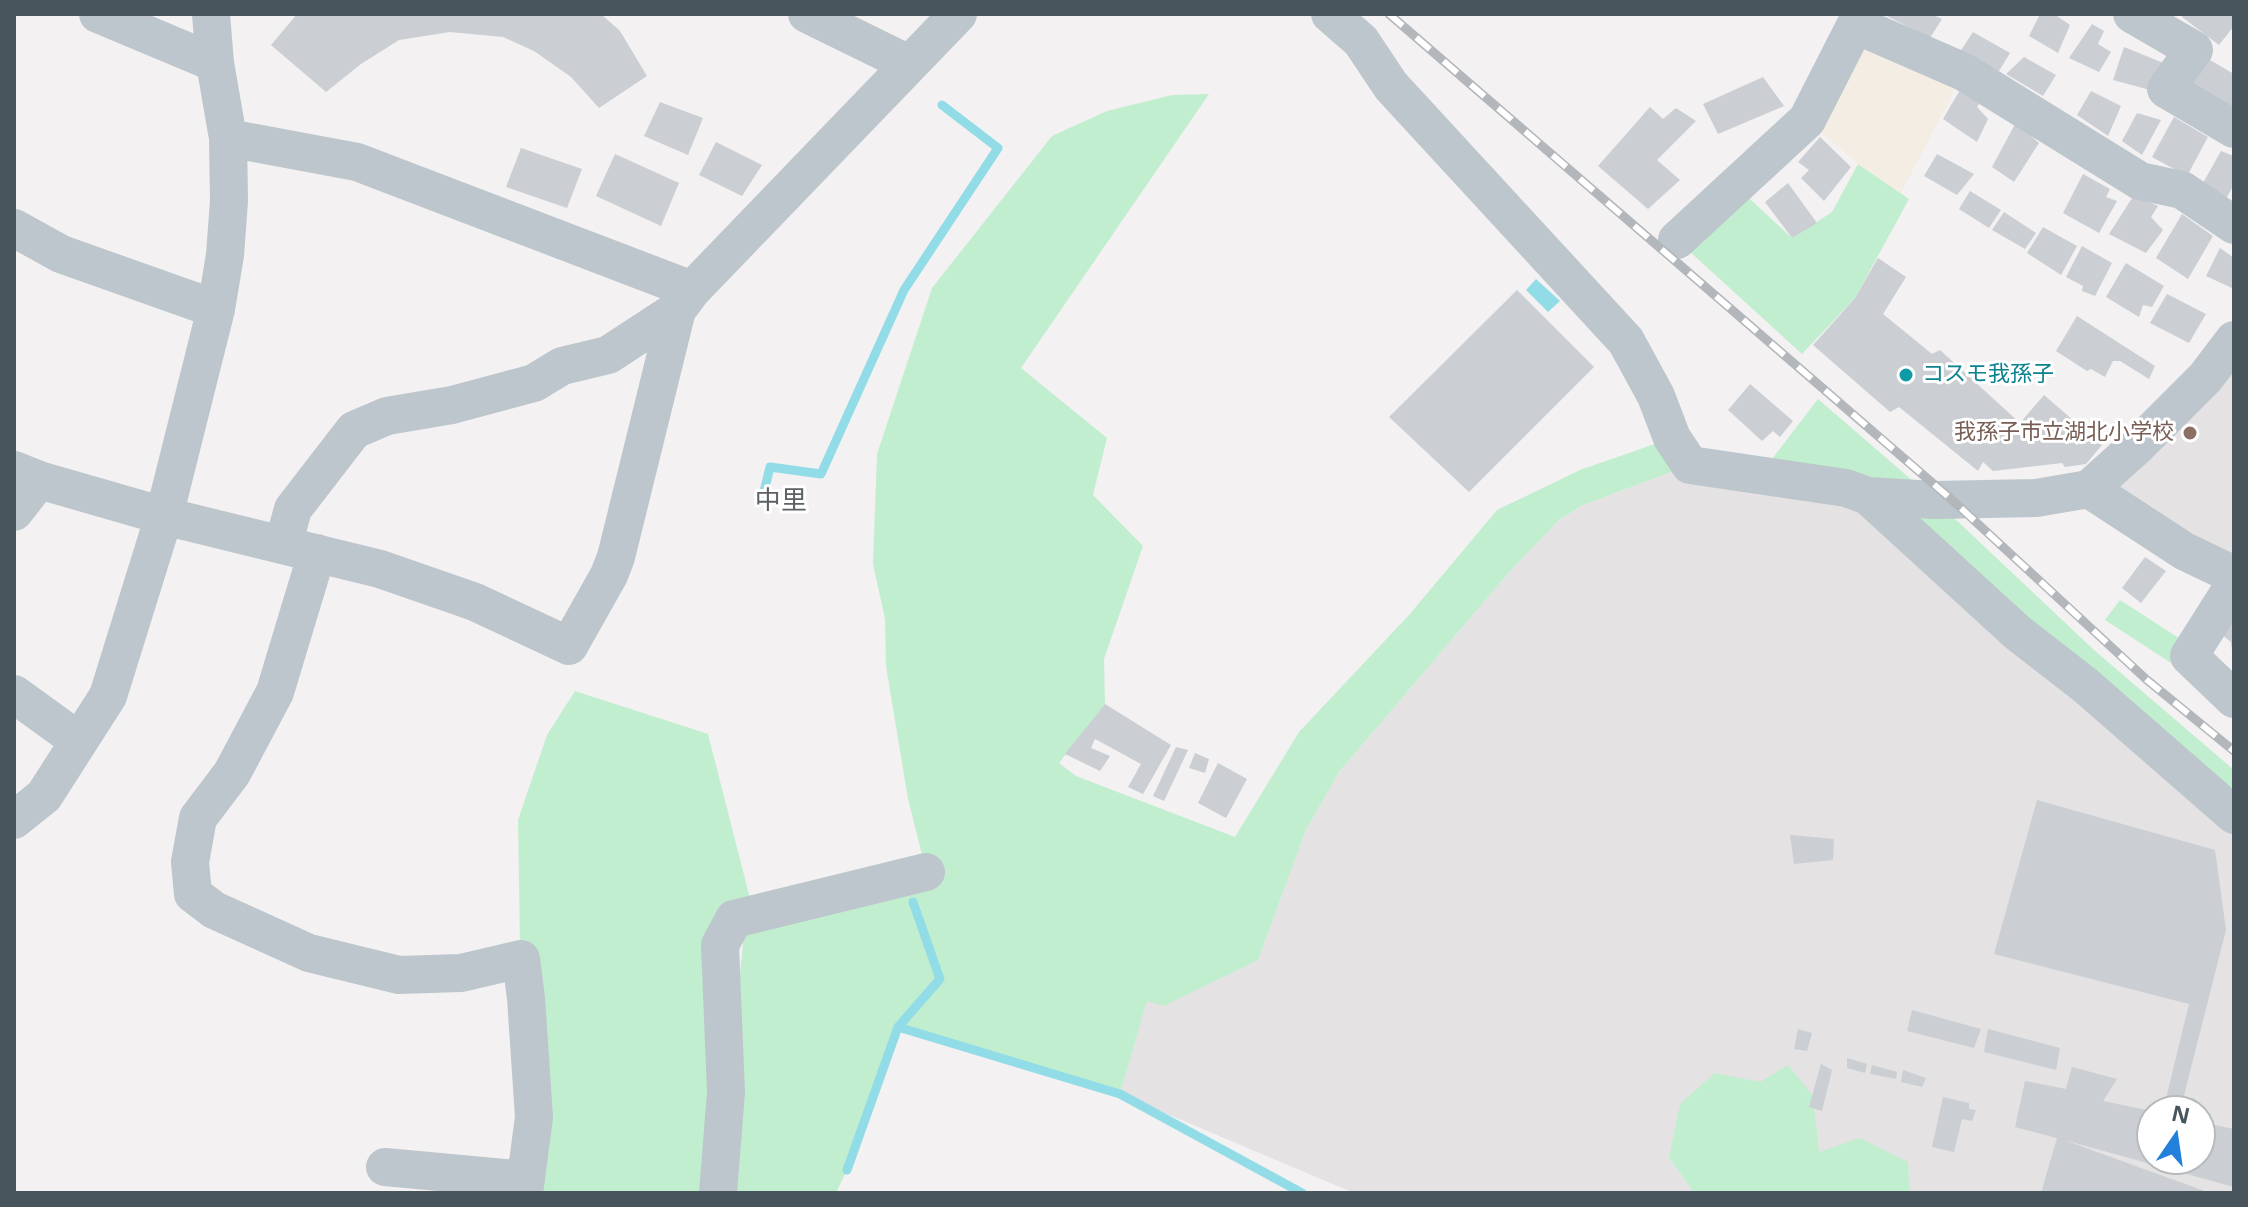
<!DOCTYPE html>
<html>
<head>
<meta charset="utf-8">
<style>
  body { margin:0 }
  #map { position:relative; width:2248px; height:1207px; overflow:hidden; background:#f3f1f1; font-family:"Noto Sans",sans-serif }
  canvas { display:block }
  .frame { position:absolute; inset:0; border:16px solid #49555d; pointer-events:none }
  .north { position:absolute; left:2136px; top:1095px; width:80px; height:80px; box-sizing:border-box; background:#fff; border:2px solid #b6bbbe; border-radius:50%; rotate:13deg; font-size:22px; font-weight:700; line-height:32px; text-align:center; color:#49555d }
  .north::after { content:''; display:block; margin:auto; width:28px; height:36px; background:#2280db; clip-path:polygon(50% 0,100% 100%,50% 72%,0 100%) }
</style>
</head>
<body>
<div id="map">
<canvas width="2248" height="1207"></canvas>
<div class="frame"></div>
<div class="north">N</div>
</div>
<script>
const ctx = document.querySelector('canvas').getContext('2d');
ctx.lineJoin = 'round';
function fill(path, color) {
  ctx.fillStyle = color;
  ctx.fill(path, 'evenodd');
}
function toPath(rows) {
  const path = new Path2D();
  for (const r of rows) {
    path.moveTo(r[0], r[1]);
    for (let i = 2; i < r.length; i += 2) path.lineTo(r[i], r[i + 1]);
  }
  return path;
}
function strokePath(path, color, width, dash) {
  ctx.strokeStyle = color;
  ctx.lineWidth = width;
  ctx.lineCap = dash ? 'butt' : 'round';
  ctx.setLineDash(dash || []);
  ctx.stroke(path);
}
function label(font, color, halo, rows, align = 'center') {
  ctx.font = font + ' "Noto Sans","Noto Sans JP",sans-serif';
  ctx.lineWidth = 6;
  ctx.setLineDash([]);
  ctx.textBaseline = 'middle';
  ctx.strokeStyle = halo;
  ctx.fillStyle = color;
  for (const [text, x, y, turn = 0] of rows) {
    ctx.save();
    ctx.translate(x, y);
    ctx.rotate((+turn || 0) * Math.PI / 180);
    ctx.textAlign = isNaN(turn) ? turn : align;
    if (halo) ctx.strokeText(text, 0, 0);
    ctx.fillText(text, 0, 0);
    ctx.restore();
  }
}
const education = toPath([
  [2234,335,2234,575,2089,489],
  [1690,465,1868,496,2234,815,2234,1193,1910,1193,1908,1162,1818,1152,1813,1096,1715,1073,1669,1158,1694,1193,1354,1193,1120,1094,1147,1000,1258,960,1306,830,1339,772,1511,570,1559,520,1583,505],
  [2152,1111,2200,1111,2200,1159,2152,1159]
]);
const green = toPath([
  [1209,94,1021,368,1107,438,1093,495,1143,546,1104,659,1105,704,1059,763,1076,776,1235,837,1299,732,1409,615,1497,510,1580,470,1672,438,1690,465,1583,505,1559,520,1511,570,1339,772,1306,830,1258,960,1164,1006,1147,1001,1120,1094,898,1027,847,1170,836,1193,524,1193,518,820,547,735,575,691,708,734,754,914,734,919,720,1178,744,933,926,871,908,799,886,666,885,619,873,564,877,454,932,288,1052,136,1107,111,1172,95],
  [1858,164,1909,199,1855,298,1802,354,1677,240,1736,186,1792,238,1832,212],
  [1818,399,1935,500,2094,650,2234,770,2234,815,1868,496,1759,476],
  [2120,600,2182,640,2171,663,2105,620],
  [1788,1065,1813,1096,1819,1152,1859,1138,1908,1162,1910,1193,1694,1193,1669,1158,1680,1104,1715,1073,1760,1082]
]);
const sand = toPath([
  [1856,25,1964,72,1901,193,1858,164,1807,120]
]);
const water = toPath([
  [1536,279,1560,301,1548,312,1526,290]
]);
const stream = toPath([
  [762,500,770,467,821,474,904,290,998,148,942,105],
  [898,1027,1120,1094,1302,1193],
  [847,1170,898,1027,940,979,913,902]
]);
const building = toPath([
  [297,14,601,14,620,31,647,76,599,108,571,77,534,51,503,37,450,32,399,40,361,64,326,92,271,45],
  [1883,14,1931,14,1942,19,1930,38],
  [2040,14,2054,14,2070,25,2058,53,2029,36],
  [2184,14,2234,14,2234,26,2219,45,2182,17],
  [2092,24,2104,31,2098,44,2111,52,2099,72,2069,58],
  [1973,32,2010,53,1999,71,1960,52],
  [2124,47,2166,64,2150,90,2113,80],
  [2024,57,2056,75,2043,96,2006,74],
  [2210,60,2234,74,2234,108,2190,87],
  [1763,77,1784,106,1718,134,1703,104],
  [1967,78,1989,90,1977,107,1988,119,1977,142,1943,119],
  [2091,91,2121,106,2108,136,2077,115],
  [660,102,703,118,688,155,644,136],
  [1650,107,1663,119,1676,108,1696,121,1657,160,1680,180,1648,209,1598,166],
  [2021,113,2030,135,2039,143,2014,182,1992,167],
  [2137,113,2161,120,2142,155,2122,141],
  [2174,117,2208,137,2187,176,2152,157],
  [1820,137,1851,167,1824,201,1801,178,1809,170,1798,162],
  [716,142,762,165,742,196,699,175],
  [521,148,582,169,567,208,506,187],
  [2221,151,2234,156,2234,184,2226,199,2203,183],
  [615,154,679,183,661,226,596,196],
  [1937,154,1974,174,1957,195,1924,176],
  [2083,174,2110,189,2106,197,2117,201,2099,233,2063,213],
  [1788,183,1817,223,1792,238,1765,202],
  [1970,191,2001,210,1989,228,1959,209],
  [2134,195,2158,206,2151,217,2163,230,2146,253,2109,234],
  [2004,212,2036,233,2025,249,1992,230],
  [2182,214,2213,236,2188,279,2156,258],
  [2043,227,2077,246,2061,275,2027,253],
  [2082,246,2112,263,2095,296,2082,291,2083,286,2066,277],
  [2220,248,2234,258,2234,289,2206,276],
  [1878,258,1906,277,1883,314,1932,354,1940,350,2020,423,2044,395,2102,445,2086,464,2065,467,2062,463,1993,471,1983,462,1978,471,1899,407,1890,412,1813,345,1855,298],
  [2126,263,2164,286,2152,307,2143,305,2139,317,2106,297],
  [1517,290,1594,367,1469,492,1389,417],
  [2167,294,2206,314,2189,343,2150,323],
  [2077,316,2155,366,2149,379,2120,361,2113,361,2105,377,2091,369,2087,371,2056,351],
  [1750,384,1793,421,1780,437,1773,431,1762,441,1728,410],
  [2145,557,2166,571,2141,603,2122,588],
  [2234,615,2234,651,2232,651,2231,642,2221,634],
  [1105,704,1171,745,1143,794,1128,787,1141,764,1095,739,1091,748,1110,756,1100,771,1065,754],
  [1176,747,1188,750,1164,801,1153,796],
  [1195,753,1209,759,1205,773,1189,768],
  [1218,763,1247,779,1226,818,1198,803],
  [2037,800,2215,850,2226,930,2180,1111,2163,1111,2189,1004,1994,954],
  [1790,835,1834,839,1833,860,1794,864],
  [1912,1010,1981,1029,1974,1048,1907,1031],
  [1798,1029,1812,1033,1807,1051,1794,1049],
  [1988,1029,2060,1048,2056,1070,1984,1052],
  [1847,1058,1867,1064,1865,1073,1847,1068],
  [1821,1064,1832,1070,1822,1111,1809,1107],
  [1872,1065,1897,1072,1896,1079,1870,1074],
  [2072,1067,2117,1079,2103,1101,2152,1111,2152,1159,2200,1159,2200,1122,2234,1129,2234,1187,2064,1140,2210,1193,2041,1193,2057,1138,2015,1127,2025,1081,2066,1089],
  [1903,1070,1926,1078,1922,1087,1901,1082],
  [1943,1097,1969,1103,1969,1109,1976,1110,1972,1121,1962,1119,1954,1152,1932,1147]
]);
const minor = toPath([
  [98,14,215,63],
  [807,14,909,64],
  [1330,14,1361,41,1391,86,1626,341,1656,396,1672,438,1690,465,1846,488,1868,496,2018,633,2085,685,2234,815],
  [2132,14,2194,50,2166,89,2234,129],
  [1856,25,1964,72,2140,181,2182,190,2234,225],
  [228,138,357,162,692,290],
  [14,228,61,254,216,309],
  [1677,240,1807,120,1861,14],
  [14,470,39,480,164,516,380,569,475,602,569,646,609,575,616,557,677,310],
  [2089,489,2184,551,2234,575],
  [1868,496,1935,500,2036,498,2089,489,2138,445,2205,378,2234,340],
  [14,512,39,480],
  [283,545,293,509,354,430,387,416,452,405,534,383,562,366,608,355,677,310,692,290,958,14],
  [317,553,275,692,232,773,198,818,190,862,193,894,214,910,309,953,399,975,461,973,521,959,526,998,534,1117,524,1193],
  [2234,585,2189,656,2234,699],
  [14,694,79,741],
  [14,820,44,796,108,696,164,516,216,309,225,255,229,201,228,138,215,63,211,14],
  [385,1167,526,1180],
  [718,1193,726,1092,720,945,734,919,926,872]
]);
const rail = toPath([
  [1389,14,1951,499,2147,680,2234,751]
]);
const markers = [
  [1906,375,8,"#0f9aa8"],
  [2190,433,8,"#8d6e63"]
];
const cultureNames = [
  ["コスモ我孫子",1922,375]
];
const educationNames = [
  ["我孫子市立湖北小学校",2174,433]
];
const quarterNames = [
  ["中里",781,502]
];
fill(education, '#e4e2e2');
fill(green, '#c2eed0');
fill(sand, '#f3ede3');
fill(water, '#92dce8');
strokePath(stream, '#92dce8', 9);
fill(building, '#cbced3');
strokePath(minor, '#bdc6cc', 38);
strokePath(rail, '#b3b6bb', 9);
strokePath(rail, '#fff', 6, [18]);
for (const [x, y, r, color] of markers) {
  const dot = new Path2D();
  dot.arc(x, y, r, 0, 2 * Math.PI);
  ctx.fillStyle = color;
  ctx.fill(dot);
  strokePath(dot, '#fff', 3);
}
label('22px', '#0d838f', '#fff', cultureNames, 'left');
label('22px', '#785e54', '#fff', educationNames, 'right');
label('26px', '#5d6165', '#fff', quarterNames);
</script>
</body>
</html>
